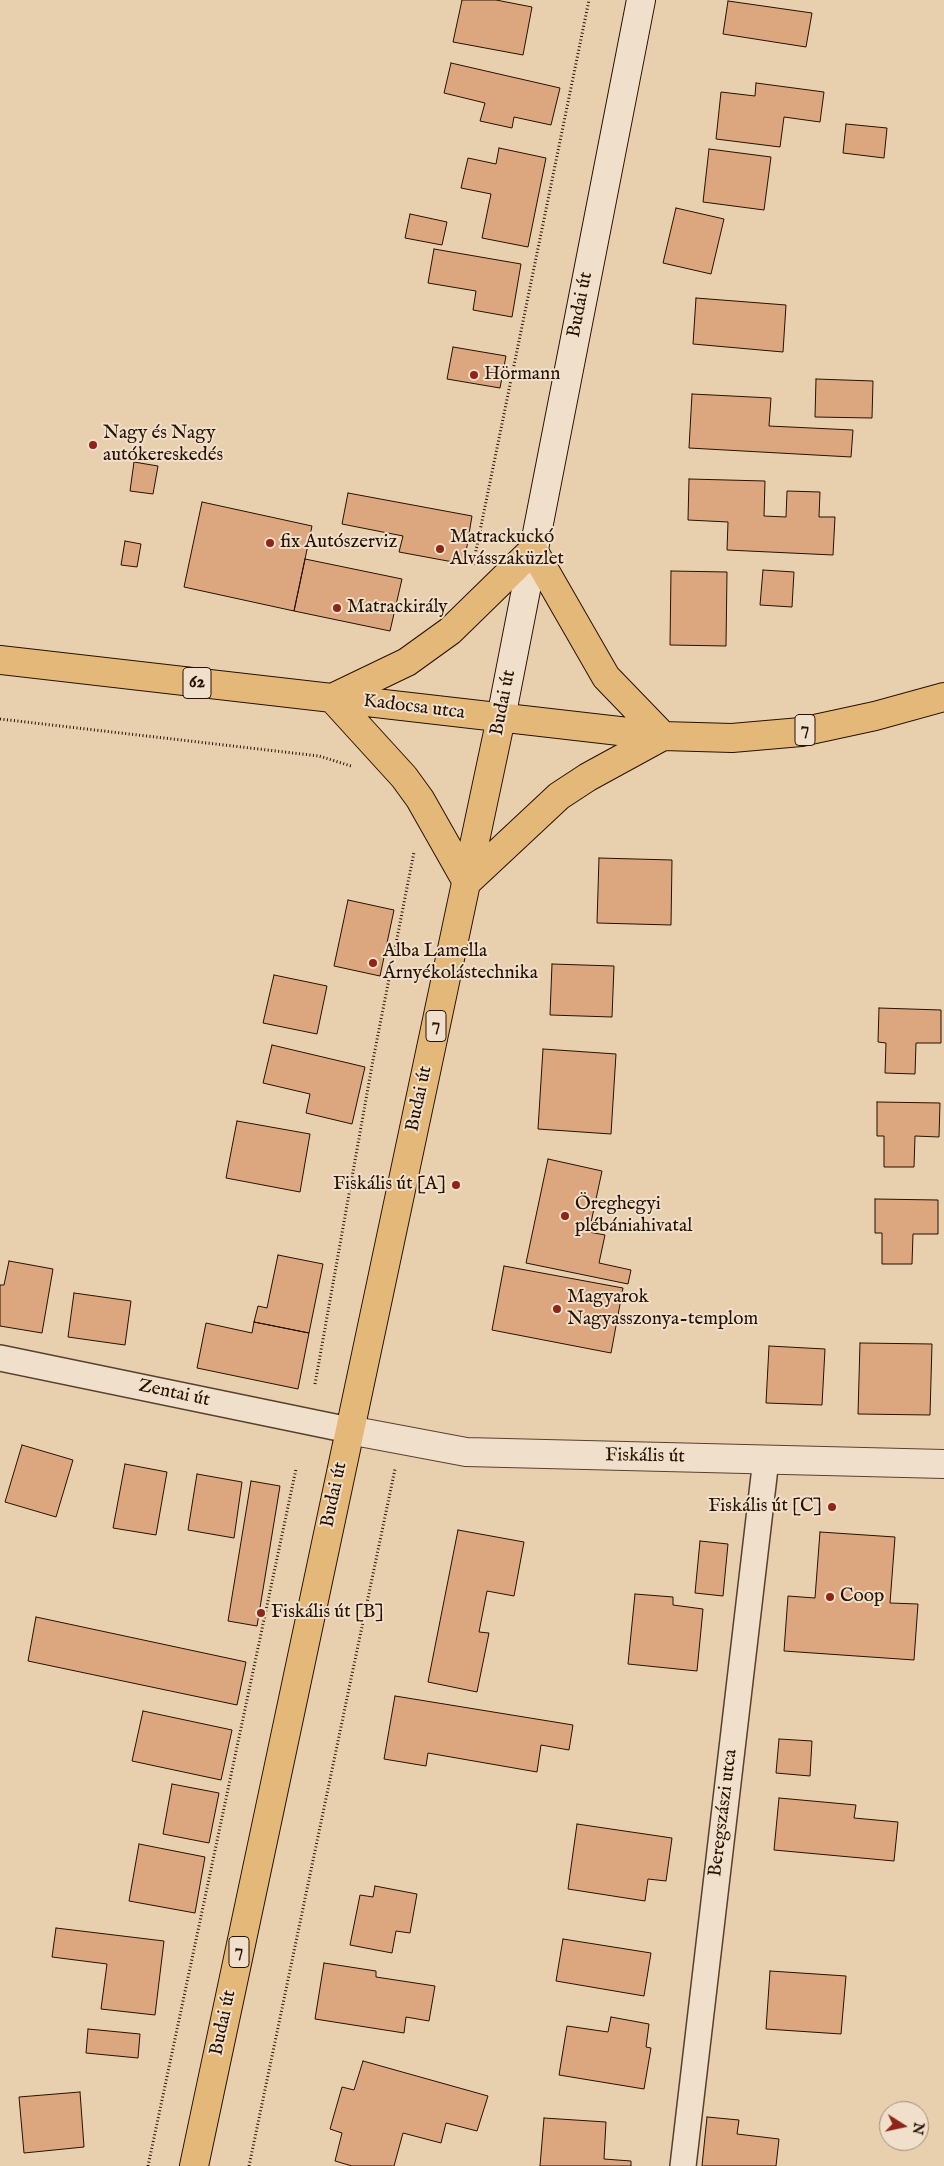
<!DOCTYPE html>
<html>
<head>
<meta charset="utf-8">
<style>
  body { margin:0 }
  #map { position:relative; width:944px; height:2166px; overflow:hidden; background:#e8d0af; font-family:"IM FELL English",serif }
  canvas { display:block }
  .north { position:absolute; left:879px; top:2101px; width:50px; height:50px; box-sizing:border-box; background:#f0e0cb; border:1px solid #a08d7a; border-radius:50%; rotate:100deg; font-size:14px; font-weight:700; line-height:20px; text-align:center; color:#271101 }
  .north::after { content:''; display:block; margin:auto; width:18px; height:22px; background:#8f2418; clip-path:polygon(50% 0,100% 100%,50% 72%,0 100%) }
</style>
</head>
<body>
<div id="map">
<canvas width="944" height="2166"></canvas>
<div class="north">N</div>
</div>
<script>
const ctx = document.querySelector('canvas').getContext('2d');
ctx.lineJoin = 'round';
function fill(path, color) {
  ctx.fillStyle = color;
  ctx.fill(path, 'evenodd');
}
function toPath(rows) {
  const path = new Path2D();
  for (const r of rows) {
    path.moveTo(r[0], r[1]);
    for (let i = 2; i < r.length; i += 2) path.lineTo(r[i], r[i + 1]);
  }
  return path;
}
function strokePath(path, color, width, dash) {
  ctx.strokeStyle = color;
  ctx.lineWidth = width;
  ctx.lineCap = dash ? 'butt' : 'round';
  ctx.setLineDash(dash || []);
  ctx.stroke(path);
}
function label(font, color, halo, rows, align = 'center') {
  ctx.font = font + ' "IM FELL English",serif';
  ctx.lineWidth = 4;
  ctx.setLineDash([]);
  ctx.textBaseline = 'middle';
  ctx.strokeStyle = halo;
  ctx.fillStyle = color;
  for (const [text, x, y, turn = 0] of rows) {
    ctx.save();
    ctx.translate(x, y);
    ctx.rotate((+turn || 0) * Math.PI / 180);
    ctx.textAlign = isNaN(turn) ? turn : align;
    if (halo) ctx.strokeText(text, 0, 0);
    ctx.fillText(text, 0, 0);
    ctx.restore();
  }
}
const building = toPath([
  [462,0,496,0,532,7,523,55,453,42,462,0],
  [728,1,812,13,806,47,723,34,728,1],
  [451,63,560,88,551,125,514,117,512,128,480,121,485,103,444,93,451,63],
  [756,83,824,92,820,122,784,117,780,147,716,139,721,92,755,96,756,83],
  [846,124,887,128,884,158,843,153,846,124],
  [499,148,546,158,528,247,482,238,491,194,461,188,468,158,496,164,499,148],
  [709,149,771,157,764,210,703,202,709,149],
  [676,208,724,219,711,274,663,263,676,208],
  [410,214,447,222,442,245,405,238,410,214],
  [434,249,521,264,512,317,473,310,476,291,428,283,434,249],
  [696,298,786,305,783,352,693,344,696,298],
  [453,347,506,356,500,388,447,379,453,347],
  [816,379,873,381,872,418,815,417,816,379],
  [692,394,771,398,769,426,853,430,851,457,689,448,692,394],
  [134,462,158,466,153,494,130,491,134,462],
  [689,479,765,481,764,516,786,517,787,491,820,492,819,517,835,517,833,555,727,550,728,522,688,520,689,479],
  [348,493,472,516,464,564,399,552,403,536,342,524,348,493],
  [202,502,312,526,294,611,184,587,202,502],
  [125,541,141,544,137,567,121,565,125,541],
  [305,559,402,579,390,631,294,611,305,559],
  [763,570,794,572,792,607,760,605,763,570],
  [671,571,727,572,726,646,670,645,671,571],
  [599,858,672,860,671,925,597,923,599,858],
  [348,900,394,910,380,976,334,966,348,900],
  [552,964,614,966,612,1017,550,1015,552,964],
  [274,975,327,986,317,1034,263,1023,274,975],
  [879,1008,941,1010,941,1043,916,1043,915,1074,885,1073,886,1043,878,1042,879,1008],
  [272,1045,365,1067,352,1124,306,1113,310,1094,263,1083,272,1045],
  [543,1049,616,1054,611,1134,538,1129,543,1049],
  [877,1102,940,1103,939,1137,915,1136,914,1167,884,1167,884,1136,877,1136,877,1102],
  [237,1121,310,1134,300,1192,226,1178,237,1121],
  [548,1159,602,1171,589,1232,605,1235,599,1263,631,1270,628,1284,526,1263,548,1159],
  [875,1199,938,1200,938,1234,913,1234,912,1264,882,1264,882,1233,875,1233,875,1199],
  [278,1255,323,1264,309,1333,254,1322,258,1306,267,1308,278,1255],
  [9,1261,53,1269,42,1333,0,1326,0,1285,4,1285,9,1261],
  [504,1266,623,1288,611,1353,492,1330,504,1266],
  [74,1293,131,1301,125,1345,68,1337,74,1293],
  [254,1322,309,1333,298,1389,197,1368,206,1323,252,1333,254,1322],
  [860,1343,932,1344,930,1415,858,1414,860,1343],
  [769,1346,825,1349,822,1405,766,1403,769,1346],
  [22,1445,73,1460,56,1517,5,1502,22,1445],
  [125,1464,167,1472,156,1535,113,1528,125,1464],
  [197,1474,242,1482,234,1538,188,1530,197,1474],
  [251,1481,280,1486,257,1626,228,1621,251,1481],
  [458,1530,524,1542,514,1596,487,1591,479,1632,489,1633,477,1692,428,1682,458,1530],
  [820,1532,895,1537,890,1603,918,1604,914,1660,784,1651,788,1596,815,1598,820,1532],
  [700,1541,728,1544,723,1596,695,1593,700,1541],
  [635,1594,673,1597,673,1605,703,1609,697,1671,628,1664,635,1594],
  [36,1617,246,1662,237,1705,28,1661,36,1617],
  [395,1696,573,1725,569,1750,541,1745,537,1772,428,1753,426,1766,384,1759,395,1696],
  [143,1711,232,1730,221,1780,132,1761,143,1711],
  [779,1739,812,1741,810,1776,776,1773,779,1739],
  [172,1784,219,1793,209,1843,163,1834,172,1784],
  [779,1798,856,1805,854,1818,898,1822,894,1861,774,1850,779,1798],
  [577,1824,672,1838,666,1881,648,1879,645,1901,568,1889,577,1824],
  [139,1844,205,1857,195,1913,129,1901,139,1844],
  [375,1886,417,1894,410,1933,396,1931,392,1953,350,1945,360,1895,373,1897,375,1886],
  [56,1928,164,1941,155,2015,101,2009,107,1964,52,1957,56,1928],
  [563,1939,651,1953,644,1996,556,1981,563,1939],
  [324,1963,376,1971,376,1977,435,1986,429,2021,406,2017,404,2033,315,2019,324,1963],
  [770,1971,846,1976,841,2034,766,2029,770,1971],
  [611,2017,649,2024,646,2047,651,2048,644,2089,559,2075,567,2026,608,2032,611,2017],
  [88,2029,140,2034,138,2058,86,2053,88,2029],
  [363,2061,488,2096,477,2131,446,2123,441,2143,403,2133,394,2166,352,2166,335,2161,342,2133,330,2129,342,2087,354,2090,363,2061],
  [80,2092,84,2147,24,2153,19,2097,80,2092],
  [707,2117,739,2120,737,2134,779,2139,776,2166,702,2166,707,2117],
  [544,2118,606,2122,604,2159,631,2161,631,2166,540,2166,544,2118]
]);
const path = toPath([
  [473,565,589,0],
  [0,719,319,756,351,766],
  [315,1384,373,1060,414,852],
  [148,2166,296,1469],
  [249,2166,395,1469]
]);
const minor = toPath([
  [0,1358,349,1430],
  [683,2166,766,1459]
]);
const tertiary = toPath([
  [349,1430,466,1452,944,1464]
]);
const secondary = toPath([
  [501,718,641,0]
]);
const primary = toPath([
  [0,660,663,736,732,738,801,732,875,716,944,697],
  [332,698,407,662,450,631,533,550,606,677,663,736],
  [332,698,404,777,420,799,467,882],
  [467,882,559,796,588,777,663,736],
  [194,2166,501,718]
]);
const markers = [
  [474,375,5,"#8f2418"],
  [93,445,5,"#8f2418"],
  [270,543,5,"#8f2418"],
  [440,549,5,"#8f2418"],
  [337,608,5,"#8f2418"],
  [373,963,5,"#8f2418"],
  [456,1185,5,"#8f2418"],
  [565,1216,5,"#8f2418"],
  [557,1309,5,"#8f2418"],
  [832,1507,5,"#8f2418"],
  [830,1597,5,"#8f2418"],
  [261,1613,5,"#8f2418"]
];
const shields = [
  [197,683,28],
  [805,730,20],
  [436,1026,20],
  [239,1952,20]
];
const shieldNames = [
  ["62",197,683],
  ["7",805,730],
  ["7",436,1026],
  ["7",239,1952]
];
const streetNames = [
  ["Budai út",581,305,-79],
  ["Budai út",504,703,-79],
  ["Kadocsa utca",414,708,7],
  ["Budai út",420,1099,-78],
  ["Zentai út",174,1394,12],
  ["Fiskális út",645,1457,1],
  ["Budai út",335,1495,-78],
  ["Beregszászi utca",724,1813,-83],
  ["Budai út",224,2023,-78]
];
const poiNames = [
  ["Hörmann",484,375],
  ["Nagy és Nagy",103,434],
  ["autókereskedés",103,456],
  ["Matrackuckó",450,538],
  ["Alvásszaküzlet",450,560],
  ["fix Autószerviz",280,543],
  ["Matrackirály",347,608],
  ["Alba Lamella",383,952],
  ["Árnyékolástechnika",383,974],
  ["Fiskális út [A]",446,1185,"right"],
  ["Öreghegyi",575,1205],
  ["plébániahivatal",575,1227],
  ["Magyarok",567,1298],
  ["Nagyasszonya-templom",567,1320],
  ["Fiskális út [C]",822,1507,"right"],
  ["Coop",840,1597],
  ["Fiskális út [B]",271,1613]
];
fill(building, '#dca67f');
strokePath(building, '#271101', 1);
strokePath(minor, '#57412c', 28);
strokePath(tertiary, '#57412c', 30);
strokePath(secondary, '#271101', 30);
strokePath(primary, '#271101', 30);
strokePath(path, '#271101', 3, [1, 2.5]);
strokePath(minor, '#f0e0cb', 25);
strokePath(tertiary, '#f0e0cb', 28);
strokePath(secondary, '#f0e0cb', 28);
strokePath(primary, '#e4b878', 28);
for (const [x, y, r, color] of markers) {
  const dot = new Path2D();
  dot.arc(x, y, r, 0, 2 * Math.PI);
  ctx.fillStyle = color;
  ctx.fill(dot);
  strokePath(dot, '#f0e0cb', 2);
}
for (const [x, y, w] of shields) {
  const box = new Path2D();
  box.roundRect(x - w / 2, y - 15.5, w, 31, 4);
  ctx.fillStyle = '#f0e0cb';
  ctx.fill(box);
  strokePath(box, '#271101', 1);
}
label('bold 18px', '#271101', null, shieldNames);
label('19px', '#271101', '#f0e0cb', streetNames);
label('19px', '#271101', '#f0e0cb', poiNames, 'left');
</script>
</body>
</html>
